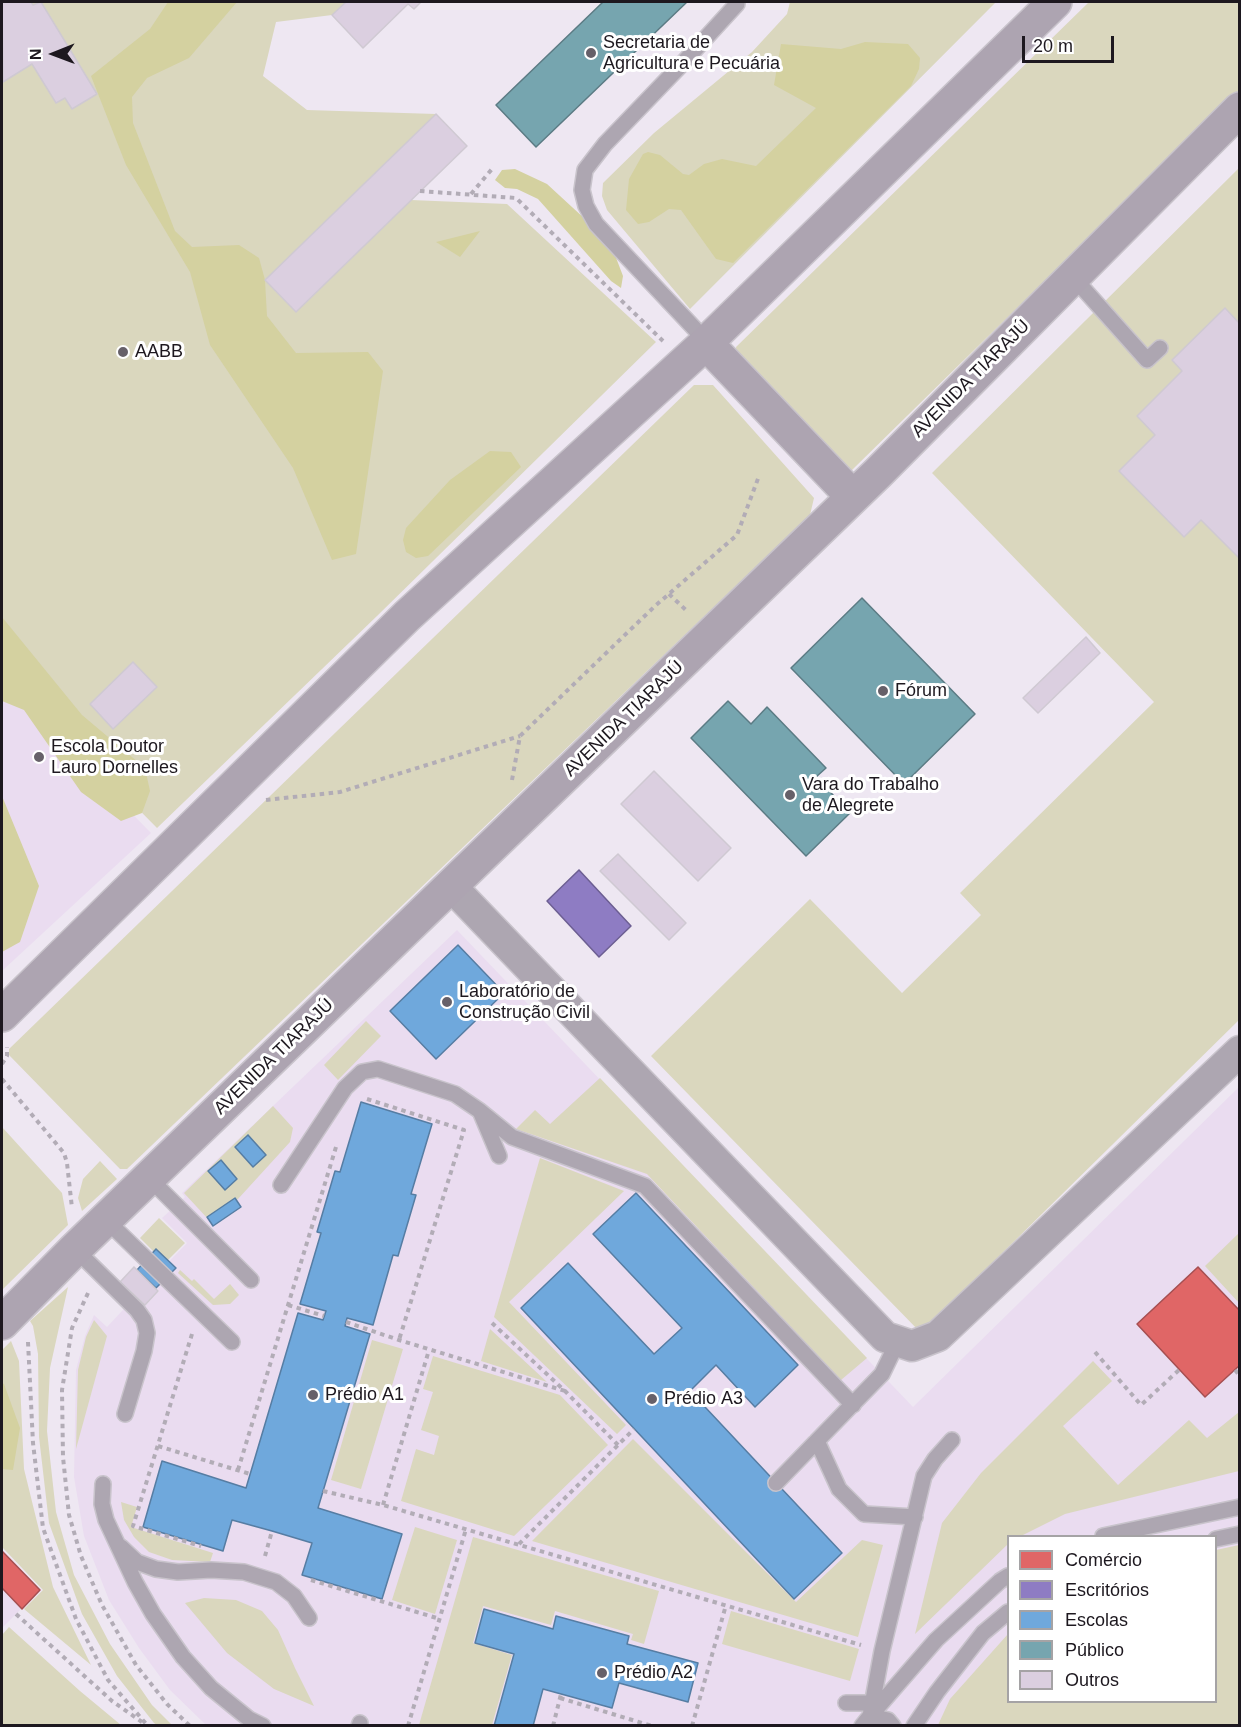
<!DOCTYPE html>
<html>
<head>
<meta charset="utf-8">
<style>
  body { margin:0 }
  #map { position:relative; width:1241px; height:1727px; overflow:hidden; background:#eee7f2; font-family:Helvetica,sans-serif }
  canvas { display:block }
  .frame { position:absolute; inset:0; border:3px solid #1d181f; pointer-events:none }
  .legend { position:absolute; left:1007px; top:1535px; width:210px; height:168px; box-sizing:border-box; background:#fff; border:2px solid #a5a3a5; margin:0; padding:8px 10px; list-style:none; font-size:18px; color:#1d181f }
  .legend li { display:flex; align-items:center; gap:12px; height:30px }
  .legend b { width:30px; border:2px solid #a5a3a5 }
  .north { position:absolute; left:24px; top:24px; width:60px; height:60px; -webkit-text-stroke:4px #fff; paint-order:stroke; rotate:269deg; font-size:16px; font-weight:700; line-height:24px; text-align:center; color:#1d181f }
  .north::after { content:''; display:block; margin:auto; width:21px; height:27px; background:#1d181f; clip-path:polygon(50% 0,100% 100%,50% 72%,0 100%) }
  .scale { position:absolute; left:1022px; top:36px; width:92px; height:27px; box-sizing:border-box; border:3px solid #1d181f; border-top:0; padding-left:8px; font-size:18px; line-height:21px; white-space:nowrap; color:#1d181f; -webkit-text-stroke:4px #fff; paint-order:stroke }
</style>
</head>
<body>
<div id="map">
<canvas width="1241" height="1727"></canvas>
<div class="frame"></div>
<ul class="legend">
<li><b style="height:16px;background:#e06666"></b>Comércio</li>
<li><b style="height:16px;background:#8e7cc3"></b>Escritórios</li>
<li><b style="height:16px;background:#6fa8dc"></b>Escolas</li>
<li><b style="height:16px;background:#76a5af"></b>Público</li>
<li><b style="height:16px;background:#dbcfe0"></b>Outros</li>
</ul>
<div class="north">N</div>
<div class="scale">20 m</div>
</div>
<script>
const ctx = document.querySelector('canvas').getContext('2d');
ctx.lineJoin = 'round';
function fill(path, color) {
  ctx.fillStyle = color;
  ctx.fill(path, 'evenodd');
}
function toPath(rows) {
  const path = new Path2D();
  for (const r of rows) {
    path.moveTo(r[0], r[1]);
    for (let i = 2; i < r.length; i += 2) path.lineTo(r[i], r[i + 1]);
  }
  return path;
}
function strokePath(path, color, width, dash) {
  ctx.strokeStyle = color;
  ctx.lineWidth = width;
  ctx.lineCap = dash ? 'butt' : 'round';
  ctx.setLineDash(dash || []);
  ctx.stroke(path);
}
function label(font, color, halo, rows, align = 'center') {
  ctx.font = font + ' Helvetica,sans-serif';
  ctx.lineWidth = 6;
  ctx.setLineDash([]);
  ctx.textBaseline = 'middle';
  ctx.strokeStyle = halo;
  ctx.fillStyle = color;
  for (const [text, x, y, turn = 0] of rows) {
    ctx.save();
    ctx.translate(x, y);
    ctx.rotate((+turn || 0) * Math.PI / 180);
    ctx.textAlign = isNaN(turn) ? turn : align;
    if (halo) ctx.strokeText(text, 0, 0);
    ctx.fillText(text, 0, 0);
    ctx.restore();
  }
}
const built = toPath([
  [2,681,151,833,2,971],
  [457,930,913,1407,1239,1087,1239,1725,206,1725,170,1690,139,1648,109,1600,84,1536,74,1477,76,1370,85,1336,94,1315,107,1327,135,1297,145,1306,159,1291,150,1281,187,1243,162,1218,185,1197,182,1193],
  [1008,1536,1216,1536,1216,1702,1008,1702],
  [2,1551,40,1590,2,1628]
]);
const green = toPath([
  [2,2,346,2,332,15,276,22,263,76,307,110,436,114,266,281,296,312,411,200,507,204,656,342,377,616,157,828,2,671],
  [790,2,996,2,690,309,607,210,602,196,603,183,654,133,752,52,787,14],
  [1089,2,1239,2,1239,90,852,470,838,469,737,362,736,347],
  [1239,168,1239,1020,921,1333,651,1056,810,899,902,993,981,915,960,893,1154,702,932,473],
  [694,385,713,385,814,498,810,515,127,1169,120,1169,9,1055,9,1049],
  [366,1021,381,1036,338,1080,324,1065],
  [600,1078,867,1358,841,1380,647,1174,516,1129,535,1110,550,1124],
  [273,1106,293,1128,290,1142,238,1199,208,1219,184,1193],
  [2,1127,62,1193,68,1225,2,1290],
  [540,1158,624,1191,509,1302,626,1425,617,1434,494,1317],
  [100,1161,117,1179,82,1211,78,1198,83,1179],
  [159,1218,185,1243,165,1263,140,1238],
  [1239,1233,1239,1303,1205,1266],
  [180,1270,192,1281,194,1279,214,1299,230,1284,239,1295,230,1304,213,1305,178,1273],
  [68,1287,50,1368,47,1431,56,1512,74,1575,110,1644,152,1705,172,1725,157,1725,154,1723,117,1676,82,1614,49,1523,39,1437,38,1354,33,1326,30,1321],
  [94,1320,107,1336,76,1449,78,1370,86,1337],
  [490,1329,547,1382,481,1361],
  [372,1340,403,1349,361,1489,331,1480],
  [11,1341,19,1361,24,1469,53,1587,91,1665,24,1609,43,1590,2,1547,2,1350],
  [433,1356,560,1395,608,1445,514,1536,401,1501,416,1449,434,1455,439,1436,421,1430,433,1392,423,1389],
  [1093,1361,1112,1381,1063,1426,1118,1485,1189,1420,1207,1438,1239,1412,1239,1471,1065,1514,1021,1536,1008,1536,1008,1544,915,1634,942,1523,981,1473],
  [633,1439,796,1602,862,1540,883,1545,858,1637,532,1541],
  [121,1502,137,1507,131,1527,213,1553,210,1562,172,1560,149,1552,134,1537,124,1520],
  [415,1527,457,1540,435,1614,392,1600],
  [473,1537,659,1591,644,1644,631,1640,633,1634,555,1611,551,1625,483,1606,473,1643,512,1655,492,1725,419,1725],
  [1239,1545,1239,1725,938,1725,950,1699,1008,1634,1008,1702,1216,1702,1216,1550],
  [204,1598,236,1600,262,1611,278,1630,295,1668,314,1706,274,1689,227,1653,185,1603],
  [731,1611,859,1649,850,1681,722,1644],
  [9,1627,80,1691,121,1725,2,1725,2,1635]
]);
const forest = toPath([
  [168,2,237,2,189,58,147,78,132,97,133,123,175,231,192,247,239,245,259,258,265,280,267,316,296,353,368,352,383,371,356,554,332,560,293,468,210,345,190,272,126,165,91,76,150,29],
  [865,42,908,44,920,58,919,69,911,86,733,263,716,259,681,210,669,209,649,222,638,224,626,210,629,179,643,154,648,152,660,155,683,174,689,175,704,164,722,159,756,166,816,108,774,85,781,44,841,49],
  [515,169,547,184,610,242,623,276,621,288,611,281,538,199,517,189,505,188,495,180,502,170],
  [480,231,460,257,436,242],
  [490,451,511,452,521,467,428,556,416,558,406,552,403,540,406,528,450,480],
  [2,617,82,715,145,768,150,791,142,813,121,821,81,792,24,710,2,701],
  [2,796,39,886,20,942,2,952],
  [2,1383,4,1384,20,1428,13,1470,2,1469]
]);
const shops = toPath([
  [1198,1267,1240,1311,1240,1365,1205,1397,1137,1324,1198,1267],
  [2,1551,40,1590,22,1609,2,1588,2,1551]
]);
const offices = toPath([
  [579,870,631,926,599,957,547,901,579,870]
]);
const schools = toPath([
  [458,945,504,993,436,1059,390,1011,458,945],
  [361,1102,432,1124,411,1194,416,1195,398,1256,393,1255,373,1325,347,1318,345,1326,370,1334,318,1508,402,1534,382,1599,302,1575,312,1543,272,1531,232,1520,223,1551,143,1527,162,1461,246,1488,298,1313,323,1320,326,1311,300,1304,321,1233,317,1232,335,1171,340,1172,361,1102],
  [248,1135,266,1155,253,1167,235,1147,248,1135],
  [221,1160,237,1179,225,1190,208,1171,221,1160],
  [636,1193,798,1365,755,1407,716,1365,690,1391,842,1553,794,1599,521,1308,568,1263,654,1354,682,1328,593,1234,636,1193],
  [235,1198,241,1207,213,1226,207,1217,235,1198],
  [156,1249,176,1268,156,1288,137,1270,156,1249],
  [484,1609,553,1629,556,1616,629,1636,627,1644,698,1663,688,1702,619,1683,612,1708,543,1689,533,1726,494,1726,514,1654,475,1643,484,1609]
]);
const public = toPath([
  [603,2,687,2,536,147,496,105,603,2],
  [862,598,975,714,904,784,791,668,862,598],
  [728,701,751,724,767,707,826,768,816,777,850,813,806,856,691,738,728,701]
]);
const building = toPath([
  [2,2,31,2,33,5,41,2,97,94,72,109,65,98,56,103,32,64,3,82,2,2],
  [346,2,421,2,414,9,408,4,363,48,332,15,346,2],
  [436,114,467,146,296,312,265,280,436,114],
  [1225,308,1240,324,1240,559,1201,520,1184,537,1119,471,1155,435,1137,416,1182,371,1172,360,1225,308],
  [1086,637,1100,653,1038,713,1023,698,1086,637],
  [133,662,157,687,113,729,90,704,133,662],
  [654,771,731,848,698,881,621,804,654,771],
  [618,854,686,923,669,940,600,871,618,854],
  [134,1267,158,1291,145,1305,120,1282,134,1267]
]);
const path = toPath([
  [420,191,516,198,663,341],
  [471,194,492,169],
  [669,594,688,612],
  [512,780,520,736,655,606,737,535,759,476],
  [266,800,340,792,520,736],
  [2,1064,7,1056,7,1047],
  [2,1079,64,1153,67,1163,72,1208],
  [367,1099,464,1130,399,1340],
  [88,1293,72,1328,62,1390,63,1457,69,1515,81,1556,102,1605,136,1665,167,1704,190,1726],
  [288,1305,324,1316],
  [346,1322,399,1340,565,1391],
  [492,1323,565,1391,618,1445],
  [192,1334,133,1526,201,1546],
  [28,1342,33,1443,43,1528,76,1619,108,1680,148,1726],
  [1095,1352,1141,1405,1179,1370],
  [1235,1370,1240,1376],
  [158,1446,250,1474],
  [238,1470,336,1147],
  [323,1491,383,1505,861,1645],
  [383,1505,429,1350],
  [519,1544,634,1429],
  [265,1556,272,1531],
  [311,1580,440,1619],
  [16,1614,112,1701,142,1722],
  [560,1698,652,1726],
  [408,1726,466,1529],
  [553,1726,561,1694],
  [692,1726,726,1605]
]);
const lane = toPath([
  [1073,277,1147,360,1160,348],
  [706,343,694,328,596,224,586,206,582,190,585,170,605,144,681,65,737,4],
  [480,1111,512,1137,645,1186,853,1405],
  [149,1178,251,1280],
  [281,1185,345,1088,362,1072,378,1069,455,1094,480,1111,499,1156],
  [106,1220,232,1342],
  [75,1249,137,1310,144,1320,147,1333,144,1351,125,1414],
  [817,1441,839,1489,864,1514,915,1517],
  [776,1483,882,1374,898,1341],
  [103,1484,102,1504,106,1520,135,1582,153,1614,183,1657,211,1688,249,1719,263,1726],
  [1103,1536,1240,1507],
  [1216,1539,1240,1534],
  [121,1547,137,1562,156,1569,178,1572,211,1570,244,1572,276,1582,294,1596,309,1618],
  [846,1703,872,1703],
  [870,1716,882,1651,924,1476,935,1459,952,1440],
  [870,1716,936,1640,1000,1581,1008,1576],
  [359,1726,360,1723],
  [862,1726,870,1716,888,1720,893,1726],
  [914,1726,937,1692,983,1633,1008,1612]
]);
const street = toPath([
  [451,886,885,1337,912,1346,938,1336,1240,1051]
]);
const secondary = toPath([
  [706,343,853,497],
  [2,1015,407,616,706,343,1055,2],
  [2,1323,75,1249,878,473,1240,109]
]);
const markers = [
  [591,53,6,"#666069"],
  [123,352,6,"#666069"],
  [883,691,6,"#666069"],
  [39,757,6,"#666069"],
  [790,795,6,"#666069"],
  [447,1002,6,"#666069"],
  [313,1395,6,"#666069"],
  [652,1399,6,"#666069"],
  [602,1673,6,"#666069"]
];
const poiNames = [
  ["Secretaria de",603,43],
  ["Agricultura e Pecuária",603,64],
  ["AABB",135,352],
  ["Fórum",895,691],
  ["Escola Doutor",51,747],
  ["Lauro Dornelles",51,768],
  ["Vara do Trabalho",802,785],
  ["de Alegrete",802,806],
  ["Laboratório de",459,992],
  ["Construção Civil",459,1013],
  ["Prédio A1",325,1395],
  ["Prédio A3",664,1399],
  ["Prédio A2",614,1673]
];
const streetNames = [
  ["AVENIDA TIARAJÚ",971,379,-45],
  ["AVENIDA TIARAJÚ",624,719,-44],
  ["AVENIDA TIARAJÚ",274,1057,-44]
];
fill(built, '#eadcf0');
fill(green, '#dad7be');
fill(forest, '#d4d1a0');
fill(shops, '#e06666');
strokePath(shops, '#a64f51', 1.5);
fill(offices, '#8e7cc3');
strokePath(offices, '#6c5e92', 1.5);
fill(schools, '#6fa8dc');
strokePath(schools, '#567da3', 1.5);
fill(public, '#76a5af');
strokePath(public, '#5b7b84', 1.5);
fill(building, '#dbcfe0');
strokePath(building, '#cfc9d2', 1.5);
strokePath(lane, '#c8c3cb', 18);
strokePath(street, '#c8c3cb', 33);
strokePath(secondary, '#c8c3cb', 36);
strokePath(path, '#b2acb6', 4, [4.5, 4.5]);
strokePath(lane, '#ada6b1', 15);
strokePath(street, '#ada6b1', 30);
strokePath(secondary, '#ada4b1', 33);
for (const [x, y, r, color] of markers) {
  const dot = new Path2D();
  dot.arc(x, y, r, 0, 2 * Math.PI);
  ctx.fillStyle = color;
  ctx.fill(dot);
  strokePath(dot, '#fff', 2);
}
label('18px', '#1d181f', '#fff', poiNames, 'left');
label('18px', '#1d181f', '#fff', streetNames);
</script>
</body>
</html>
